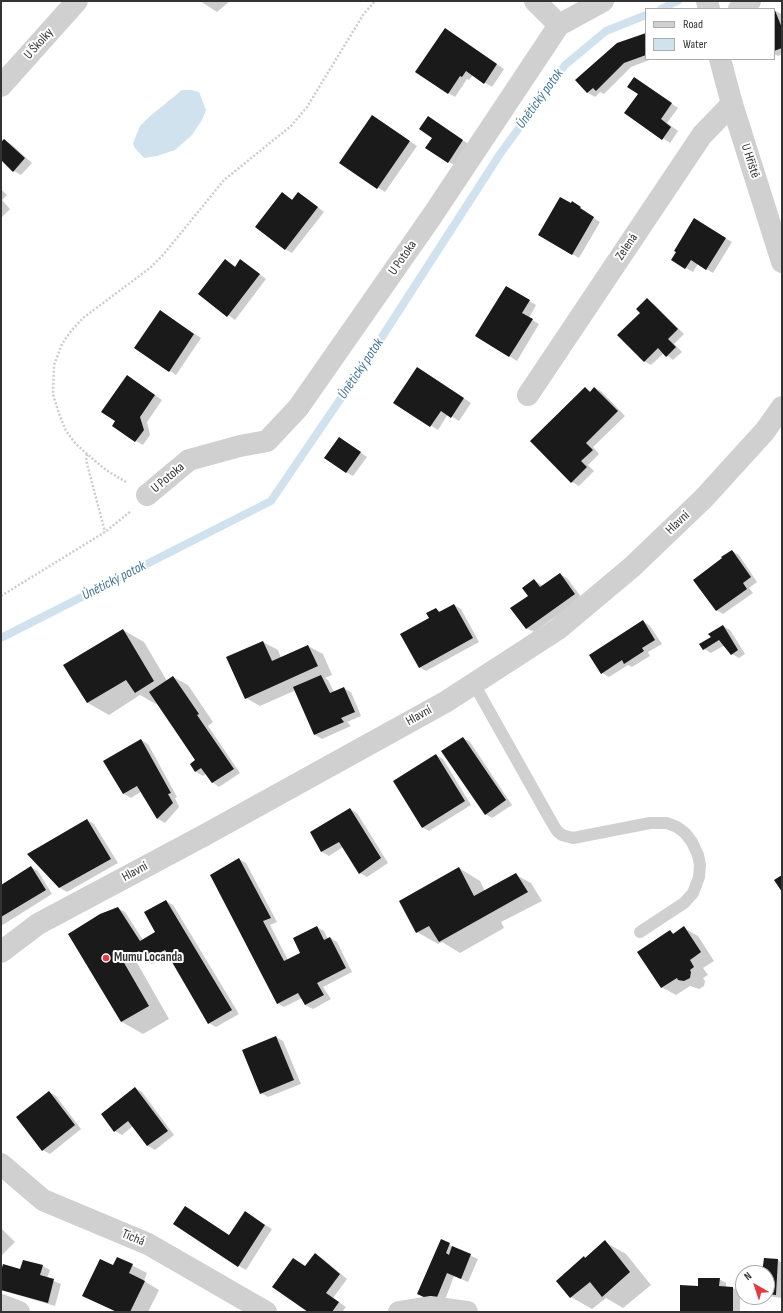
<!DOCTYPE html>
<html>
<head>
<meta charset="utf-8">
<style>
  body { margin:0 }
  #map { position:relative; width:783px; height:1313px; overflow:hidden; background:#fff; font-family:"Sofia Sans Condensed",sans-serif }
  canvas { display:block }
  .frame { position:absolute; inset:0; border:2px solid #333; pointer-events:none }
  .legend { position:absolute; left:645px; top:8px; width:130px; height:52px; box-sizing:border-box; background:#fff; border:1px solid #adadad; margin:0; padding:5px 7px; list-style:none; font-size:12px; color:#333 }
  .legend li { display:flex; align-items:center; gap:8px; height:20px }
  .legend b { width:20px; border:1px solid #adadad }
  .north { position:absolute; left:735px; top:1265px; width:40px; height:40px; box-sizing:border-box; background:#fff; border:1px solid #adadad; border-radius:50%; rotate:321deg; font-size:11px; font-weight:700; line-height:16px; text-align:center; color:#333 }
  .north::after { content:''; display:block; margin:auto; width:14px; height:18px; background:#e63946; clip-path:polygon(50% 0,100% 100%,50% 72%,0 100%) }
</style>
</head>
<body>
<div id="map">
<canvas width="783" height="1313"></canvas>
<div class="frame"></div>
<ul class="legend">
<li><b style="height:5px;background:#d0d0d0"></b>Road</li>
<li><b style="height:11px;background:#cfe2ee"></b>Water</li>
</ul>
<div class="north">N</div>
</div>
<script>
const ctx = document.querySelector('canvas').getContext('2d');
ctx.lineJoin = 'round';
function fill(path, color) {
  ctx.fillStyle = color;
  ctx.fill(path, 'evenodd');
}
function toPath(rows) {
  const path = new Path2D();
  for (const r of rows) {
    path.moveTo(r[0], r[1]);
    for (let i = 2; i < r.length; i += 2) path.lineTo(r[i], r[i + 1]);
  }
  return path;
}
function strokePath(path, color, width, dash) {
  ctx.strokeStyle = color;
  ctx.lineWidth = width;
  ctx.lineCap = dash ? 'butt' : 'round';
  ctx.setLineDash(dash || []);
  ctx.stroke(path);
}
function label(font, color, halo, rows, align = 'center') {
  ctx.font = font + ' "Sofia Sans Condensed",sans-serif';
  ctx.lineWidth = 4;
  ctx.setLineDash([]);
  ctx.textBaseline = 'middle';
  ctx.strokeStyle = halo;
  ctx.fillStyle = color;
  for (const [text, x, y, turn = 0] of rows) {
    ctx.save();
    ctx.translate(x, y);
    ctx.rotate((+turn || 0) * Math.PI / 180);
    ctx.textAlign = isNaN(turn) ? turn : align;
    if (halo) ctx.strokeText(text, 0, 0);
    ctx.fillText(text, 0, 0);
    ctx.restore();
  }
}
const water = toPath([
  [182,90,191,90,199,92,206,110,202,120,192,135,175,150,157,156,144,158,134,147,133,143,140,126,149,117]
]);
const shadow = toPath([
  [200,1,230,1,217,12],
  [774,10,781,14,782,16,782,54,778,56,774,54],
  [452,34,504,69,492,87,473,75,469,80,467,79,455,97,448,93],
  [646,34,646,59,652,59,631,67,604,94,600,92,595,97,588,93,576,80],
  [635,78,678,108,667,123,678,131,670,143,626,113,639,94],
  [379,120,417,146,385,192,340,163],
  [435,122,470,145,456,166,449,162,434,138],
  [4,140,11,144,32,163,21,175,14,171,1,159,1,143],
  [1,189,7,195,2,200,10,209,1,218],
  [283,193,293,200,305,197,324,212,292,253,285,249],
  [572,203,587,212,586,213,600,222,579,258,539,235],
  [694,220,732,242,713,273,698,264,693,272,672,260],
  [225,260,236,267,248,265,266,279,235,320,199,294],
  [506,287,536,305,529,318,539,324,517,361,476,335],
  [647,300,654,304,684,334,674,344,682,352,673,360,664,353,651,365,644,361,642,313],
  [167,316,201,338,176,375,170,371],
  [424,372,471,403,459,421,448,414,438,430,394,402],
  [134,380,162,400,147,422,150,435,143,445,136,441,116,421],
  [595,388,602,392,625,416,593,447,599,454,588,465,594,471,579,486,572,482,585,389,591,392],
  [346,442,367,457,353,476,346,472],
  [732,551,739,555,757,582,749,588,753,593,723,614,716,610],
  [560,574,567,578,582,598,534,632,526,628,529,596,535,581,543,586],
  [454,605,461,609,479,642,426,671,419,667,430,618,436,609,441,612],
  [643,621,650,626,662,644,648,652,650,656,632,667,628,665,609,677,602,673],
  [723,626,730,630,745,654,739,658,732,654,725,645,711,653,704,649],
  [123,630,144,642,167,681,173,677,188,685,213,722,208,726,240,773,219,787,212,782,206,774,203,776,196,772,191,764,197,760,158,703,156,704,140,695,109,715,88,703,64,665],
  [263,642,278,650,281,658,308,646,323,654,332,675,325,678,328,680,334,692,343,688,351,692,361,716,347,722,351,726,322,739,315,735,296,690,260,706,246,698],
  [463,738,470,742,512,805,492,818,485,814],
  [141,740,148,744,177,797,175,798,179,807,165,823,158,819,142,791,131,798,124,794],
  [436,755,443,759,471,805,429,831,422,827],
  [350,809,357,813,388,863,367,877,360,873,343,847,329,856,322,852,311,832],
  [87,820,94,824,118,863,67,892,60,888,29,854],
  [239,859,246,863,277,922,270,925,288,960,302,953,317,927,324,931,328,939,330,938,337,942,352,972,323,987,331,999,313,1009,305,1005,302,998,284,1007,277,1003],
  [31,867,38,871,52,894,1,926,1,885,2,886],
  [459,868,480,881,485,891,516,875,531,883,542,901,501,922,504,928,460,953,442,942,438,944,417,932],
  [166,901,173,905,239,1014,216,1027,209,1023,170,955,152,964,145,960,143,957,136,961,169,1019,143,1034,122,1022,69,934,118,908,125,912,143,940,156,933],
  [684,928,698,936,714,961,703,968,708,975,703,978,705,981,704,986,699,989,690,986,676,995,661,987,670,931,674,934],
  [276,1037,283,1041,301,1084,268,1097,261,1093],
  [135,1088,142,1092,174,1135,155,1150,148,1146,133,1126,122,1135,115,1131],
  [49,1092,56,1096,81,1129,50,1154,43,1150,18,1117],
  [252,1217,272,1229,246,1270,239,1266,230,1236],
  [1,1228,15,1242,1,1256],
  [605,1242,626,1254,651,1285,623,1308,606,1298,592,1309,571,1297,558,1282],
  [449,1244,456,1249,478,1259,468,1282,454,1276,443,1305,418,1294],
  [315,1254,322,1258,347,1279,333,1298,346,1307,342,1312,311,1312,306,1267],
  [118,1258,147,1273,144,1281,159,1290,148,1312,116,1312,84,1295,114,1267],
  [778,1260,782,1263,782,1298,767,1296,767,1273,763,1273],
  [24,1261,43,1266,50,1270,47,1278,61,1284,55,1306,1,1290,1,1275,21,1270],
  [719,1279,726,1283,726,1287,733,1288,740,1292,740,1312,684,1312,681,1310,699,1287]
]);
const stream = toPath([
  [661,9,678,1],
  [1,638,271,501,369,357,500,154,565,65,606,31,646,15]
]);
const building = toPath([
  [774,8,782,28,782,48,774,51],
  [445,28,497,64,484,84,466,71,462,77,460,76,448,94,415,72],
  [646,33,646,55,624,63,596,91,593,88,587,93,575,80,617,43],
  [634,77,672,103,661,119,671,127,662,140,624,113,638,94,627,87],
  [372,115,410,141,377,189,339,163],
  [428,116,463,140,448,163,425,148,432,138,419,129],
  [4,139,25,158,13,172,1,160,1,142],
  [282,192,292,200,298,192,318,207,285,250,255,227],
  [560,197,571,203,572,201,581,207,580,208,594,217,572,255,538,235],
  [694,218,726,238,706,270,691,260,685,269,671,260,676,252,674,251],
  [225,259,235,267,240,259,260,274,227,317,198,294],
  [506,286,530,300,522,313,533,319,509,357,475,336],
  [647,298,678,329,668,339,676,347,666,357,658,348,644,362,617,335,640,313,636,309],
  [160,310,194,334,169,372,134,348],
  [417,367,464,398,451,418,441,411,430,427,393,403],
  [127,375,155,395,140,417,144,430,135,442,112,426,115,421,101,412],
  [585,387,590,392,594,387,618,411,586,443,593,450,581,461,587,467,571,483,530,441],
  [339,437,361,452,346,473,324,458],
  [732,550,751,577,743,583,747,589,716,611,693,580,722,558,721,557],
  [560,573,575,594,526,629,510,608,528,596,522,588,534,579,540,587],
  [454,604,473,638,419,668,400,634,429,618,426,613,436,608,439,612],
  [643,620,655,640,642,648,644,651,624,664,622,660,601,674,589,655],
  [723,625,738,650,731,655,719,640,703,650,699,644,711,637,708,634],
  [123,629,154,681,135,693,126,680,87,703,63,665],
  [263,641,272,661,308,645,318,666,245,699,226,657],
  [321,675,330,693,344,687,355,712,341,718,344,722,314,735,293,687],
  [173,676,199,714,197,715,234,769,212,783,201,768,195,772,190,764,195,760,149,692],
  [463,737,506,800,485,815,441,751],
  [141,739,171,793,168,794,173,803,157,819,137,786,123,794,103,761],
  [436,754,465,801,422,828,393,781],
  [350,808,381,858,359,874,339,842,321,852,310,832],
  [87,819,111,859,59,888,27,854],
  [239,858,271,918,263,921,284,961,300,953,293,938,317,926,324,940,330,937,346,968,317,983,324,995,305,1005,298,993,277,1004,210,875],
  [31,866,46,890,1,917,1,885],
  [459,867,474,896,516,873,528,892,439,942,429,926,416,933,399,901],
  [782,875,782,892,774,880],
  [166,900,232,1010,208,1024,165,950,144,961,139,951,123,961,149,1006,121,1022,68,934,100,914,118,907,140,941,155,932,144,912],
  [684,926,701,952,690,960,694,967,690,970,691,972,690,978,684,981,678,980,677,978,661,988,637,952,670,930,673,934],
  [276,1036,294,1080,260,1094,242,1050],
  [135,1087,168,1131,147,1146,128,1121,114,1132,101,1114],
  [49,1091,75,1125,42,1151,16,1117],
  [185,1206,229,1235,245,1211,265,1225,238,1267,173,1224],
  [441,1239,450,1243,446,1253,449,1255,452,1246,471,1254,461,1279,447,1273,435,1302,417,1294],
  [605,1240,630,1272,602,1297,590,1282,570,1298,556,1281,584,1256,585,1258],
  [315,1253,340,1274,326,1293,339,1302,332,1312,308,1312,272,1287,293,1258,305,1266],
  [117,1257,133,1264,129,1273,145,1281,130,1312,117,1312,82,1296,100,1259,113,1265],
  [764,1258,778,1259,776,1295,767,1294,767,1273,762,1273],
  [23,1260,43,1265,40,1275,54,1279,48,1303,1,1290,1,1271,3,1264,20,1269],
  [698,1278,720,1278,719,1286,733,1287,733,1312,680,1311,680,1285,698,1286]
]);
const path = toPath([
  [87,454,86,460,105,532],
  [126,482,106,470,87,454,75,443,66,431,58,411,53,394,54,365,62,344,71,331,83,318,150,268,163,255,224,180,291,126,307,107,363,15,375,1],
  [1,596,105,532,130,512]
]);
const service = toPath([
  [474,684,551,821,557,831,562,835,573,838,650,823,667,823,677,827,685,833,692,842,698,855,700,865,699,877,693,893,684,903,640,932]
]);
const minor = toPath([
  [535,1,559,25],
  [739,9,750,1],
  [1,86,77,1],
  [528,395,702,135,732,104],
  [147,495,189,460,240,446,267,441,298,408,432,216,559,25,603,1],
  [1,1164,43,1200,148,1244,266,1312],
  [399,1312,430,1307,467,1312]
]);
const tertiary = toPath([
  [707,1,709,9],
  [720,59,732,104,782,262],
  [1,952,38,924,203,836,447,701,558,629,632,567,704,498,765,431,782,407],
  [1,1305,19,1312]
]);
const markers = [
  [106,958,4,"#e63946"]
];
const streetNames = [
  ["U Školky",39,44,-48],
  ["U Hřiště",750,161,72],
  ["Zelená",627,247,-56],
  ["U Potoka",403,258,-55],
  ["U Potoka",168,478,-40],
  ["Hlavní",678,523,-44],
  ["Hlavní",419,716,-29],
  ["Hlavní",135,872,-28],
  ["Tichá",133,1238,23]
];
const poiNames = [
  ["Mumu Locanda",114,958]
];
const waterNames = [
  ["Únětický potok",540,99,-54],
  ["Únětický potok",361,369,-56],
  ["Únětický potok",114,581,-27]
];
fill(water, '#cfe2ee');
fill(shadow, '#0003');
strokePath(stream, '#cfe2ee', 8);
fill(building, '#1a1a1a');
strokePath(path, '#cdcdcd', 2.5, [2, 2]);
strokePath(service, '#d0d0d0', 12);
strokePath(minor, '#d0d0d0', 22);
strokePath(tertiary, '#d0d0d0', 22);
for (const [x, y, r, color] of markers) {
  const dot = new Path2D();
  dot.arc(x, y, r, 0, 2 * Math.PI);
  ctx.fillStyle = color;
  ctx.fill(dot);
  strokePath(dot, '#fff', 1.5);
}
label('13px', '#333', '#fff', streetNames);
label('bold 13px', '#333', '#fff', poiNames, 'left');
label('italic 14px', '#3f7597', '#fff', waterNames);
</script>
</body>
</html>
